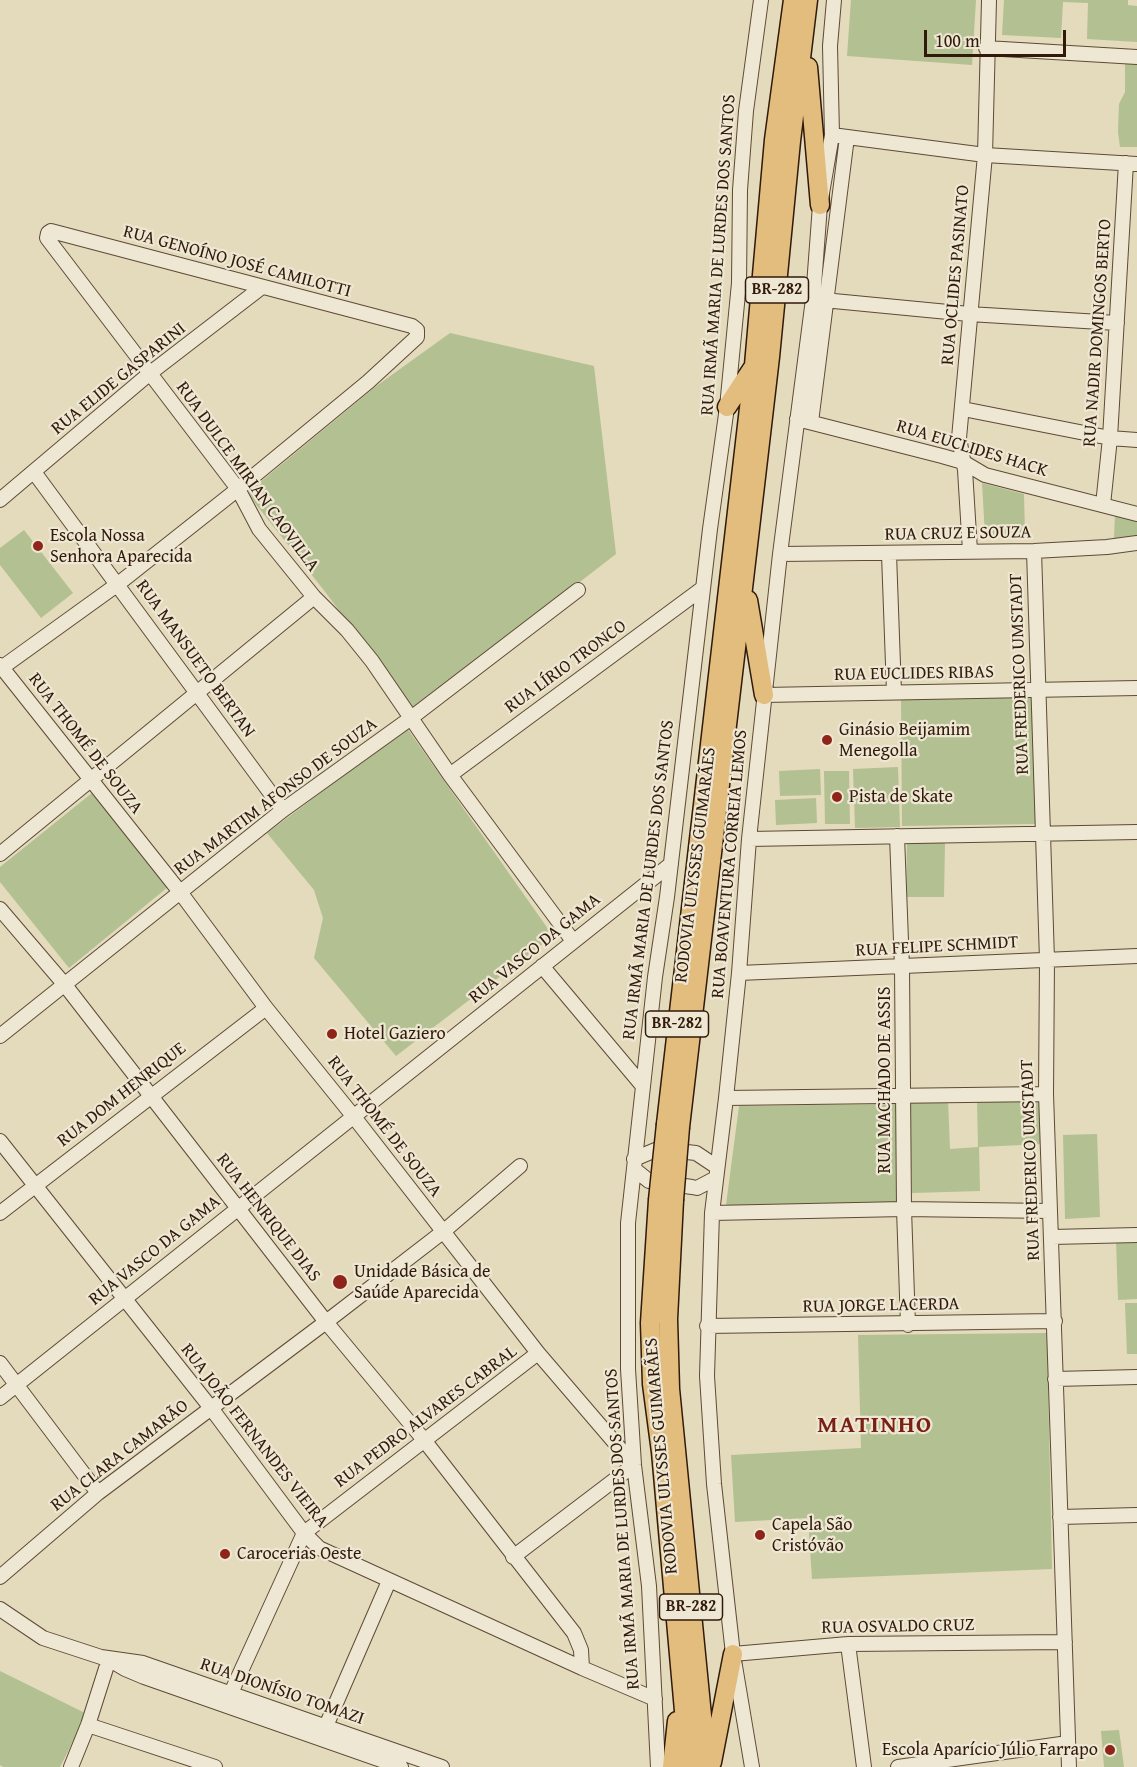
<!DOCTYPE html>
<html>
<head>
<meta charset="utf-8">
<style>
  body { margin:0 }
  #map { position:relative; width:1137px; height:1767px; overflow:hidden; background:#e4dabc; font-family:"Gentium Book Plus",serif }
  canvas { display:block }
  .scale { position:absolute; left:924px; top:30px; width:142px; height:27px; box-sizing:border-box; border:3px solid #321a0a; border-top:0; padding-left:8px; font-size:18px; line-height:21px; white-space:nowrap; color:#321a0a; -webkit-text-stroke:4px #ede7d3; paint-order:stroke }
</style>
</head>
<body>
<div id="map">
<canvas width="1137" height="1767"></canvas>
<div class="scale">100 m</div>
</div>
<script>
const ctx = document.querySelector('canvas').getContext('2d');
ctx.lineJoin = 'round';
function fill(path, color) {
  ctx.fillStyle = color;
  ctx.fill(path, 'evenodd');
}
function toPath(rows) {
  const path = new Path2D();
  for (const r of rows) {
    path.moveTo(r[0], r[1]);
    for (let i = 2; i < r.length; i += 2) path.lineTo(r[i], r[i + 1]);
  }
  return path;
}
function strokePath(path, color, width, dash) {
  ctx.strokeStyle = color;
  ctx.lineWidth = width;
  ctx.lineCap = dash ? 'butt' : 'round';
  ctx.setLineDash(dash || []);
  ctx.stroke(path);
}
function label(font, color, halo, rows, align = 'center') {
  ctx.font = font + ' "Gentium Book Plus",serif';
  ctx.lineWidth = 4.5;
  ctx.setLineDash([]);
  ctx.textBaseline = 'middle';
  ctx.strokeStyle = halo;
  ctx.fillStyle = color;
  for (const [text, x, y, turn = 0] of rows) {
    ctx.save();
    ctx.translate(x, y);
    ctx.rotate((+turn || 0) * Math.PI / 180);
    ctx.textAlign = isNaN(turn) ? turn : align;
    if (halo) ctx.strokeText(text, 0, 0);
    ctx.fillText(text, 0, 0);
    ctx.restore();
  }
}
const green = toPath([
  [851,0,976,0,972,65,847,56],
  [1004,0,1128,0,1128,5,1137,6,1137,42,1087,39,1088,3,1063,2,1061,38,1002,35],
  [1125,63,1137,63,1137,147,1120,147,1118,132,1119,104,1125,92],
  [450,333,594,366,616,554,413,711,326,593,247,493,375,387],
  [982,483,1024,494,1025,535,985,535],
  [1115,513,1137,518,1137,537,1114,540],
  [24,530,73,593,41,618,0,565,0,548],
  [1036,697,1037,824,902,826,901,699],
  [407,728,553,936,396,1056,314,958,323,918,314,890,267,833],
  [898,767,900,827,855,828,853,769],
  [820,769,821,795,780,796,779,771],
  [824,771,849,771,850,824,825,824],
  [92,793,168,887,69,968,0,882,0,867],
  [816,798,817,823,776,825,775,800],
  [907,843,945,843,944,897,906,897],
  [1041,1097,1043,1144,979,1147,980,1191,912,1193,909,1101,948,1100,950,1149,978,1147,977,1100],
  [896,1104,897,1204,726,1205,739,1106],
  [1097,1134,1100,1217,1065,1219,1063,1135],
  [1116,1241,1137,1241,1137,1299,1118,1300],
  [1125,1303,1137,1303,1137,1354,1127,1354],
  [1047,1333,1052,1569,812,1579,808,1518,735,1522,731,1455,861,1448,858,1335],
  [0,1671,87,1714,60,1767,3,1767,0,1765],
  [1119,1730,1124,1767,1104,1767,1101,1731]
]);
const minor = toPath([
  [986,48,1137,57],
  [832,135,985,155,1137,164],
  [813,299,969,314,1117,323],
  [963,409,1110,438,1137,440],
  [797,419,942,456,963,462,985,475,1137,514],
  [811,422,847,137],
  [34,472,283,810],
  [0,500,149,374,262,287],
  [1103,505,1110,438,1126,163],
  [970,551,965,470,959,438,985,155,989,0],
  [1034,551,1047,960,1046,1094,1069,1767],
  [780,554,1034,551,1107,547,1137,543],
  [889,554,894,692],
  [0,665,180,892,266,1008,354,1117,538,1353,634,1465,513,1557],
  [0,669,118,584,238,489,368,382,417,337,417,330,412,326,51,231,48,233,47,238,238,489,259,529,314,597,347,630,372,661,450,775,573,941],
  [764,695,1137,688],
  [450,775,703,588],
  [897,836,902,967,904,1209,908,1325],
  [749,839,1137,832],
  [0,854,314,597],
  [0,909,65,985,326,1322,424,1440,574,1633,581,1650,582,1668],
  [542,966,642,1085],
  [739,973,1137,956],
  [0,1036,283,810,411,718,578,590],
  [726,1098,1046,1094],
  [0,1141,211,1408,304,1533,319,1548,582,1668,655,1699],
  [634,1159,658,1149,696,1153,717,1167],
  [634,1169,649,1181,692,1187,697,1188,716,1178],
  [0,1213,266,1008],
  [712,1213,904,1209,1050,1211],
  [1052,1237,1137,1235],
  [707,1326,1055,1321],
  [0,1363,98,1493],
  [1055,1379,1137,1377],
  [0,1398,671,864],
  [1060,1517,1137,1515],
  [0,1577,98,1493,326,1322,444,1231,520,1166],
  [0,1609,43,1638,101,1657,143,1663,442,1767],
  [848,1644,864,1767],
  [733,1654,848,1644,1065,1642],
  [110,1660,125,1669,144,1677,401,1767],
  [231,1693,304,1533,538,1353],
  [88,1725,215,1767],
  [323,1733,389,1581],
  [71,1767,88,1725,109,1659],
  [658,1767,649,1586,634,1465,628,1369,628,1223,655,977,667,897,710,529,727,407,739,283,740,190,746,111,761,0],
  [752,1767,733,1654,714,1484,707,1376,712,1213,726,1098,739,973,749,839,780,554,813,299,820,205,832,135,830,46,834,0],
  [898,1767,1068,1743]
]);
const highway = toPath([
  [808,67,820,205],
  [727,407,752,369],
  [748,600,764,695],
  [666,1124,754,365,774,140,793,0],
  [680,1127,770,357,791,141,808,0],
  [658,1200,650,1323,652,1384,661,1452,689,1767],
  [674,1200,668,1319,670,1389,707,1767],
  [712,1762,733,1654],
  [672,1767,677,1721]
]);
const highwayBridge = toPath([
  [658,1200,666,1124],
  [674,1200,680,1127]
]);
const markers = [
  [38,546,6,"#8f2418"],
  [827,740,6,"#8f2418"],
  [837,797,6,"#8f2418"],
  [332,1034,6,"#8f2418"],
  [340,1282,8,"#8f2418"],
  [760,1535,6,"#8f2418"],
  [225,1554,6,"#8f2418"],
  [1110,1750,6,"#8f2418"]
];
const shields = [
  [777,290,63],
  [677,1024,63],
  [691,1607,63]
];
const shieldNames = [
  ["BR-282",777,290],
  ["BR-282",677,1024],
  ["BR-282",691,1607]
];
const streetNames = [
  ["RUA IRMÃ MARIA DE LURDES DOS SANTOS",719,255,-86],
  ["RUA GENOÍNO JOSÉ CAMILOTTI",237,262,15],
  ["RUA OCLIDES PASINATO",956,275,-85],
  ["RUA NADIR DOMINGOS BERTO",1098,333,-86],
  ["RUA ELIDE GASPARINI",119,379,-39],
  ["RUA EUCLIDES HACK",972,449,17],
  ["RUA DULCE MIRIAN CAOVILLA",247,477,54],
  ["RUA CRUZ E SOUZA",958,534,-1],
  ["RUA MANSUETO BERTAN",195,659,54],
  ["RUA LÍRIO TRONCO",566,667,-36],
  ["RUA EUCLIDES RIBAS",914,674,-1],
  ["RUA FREDERICO UMSTADT",1020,674,-92],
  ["RUA THOMÉ DE SOUZA",85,744,52],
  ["RUA MARTIM AFONSO DE SOUZA",276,797,-37],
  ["RUA BOAVENTURA CORREIA LEMOS",730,864,-85],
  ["RODOVIA ULYSSES GUIMARÃES",696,865,-83],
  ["RUA IRMÃ MARIA DE LURDES DOS SANTOS",649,880,-83],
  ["RUA FELIPE SCHMIDT",937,947,-3],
  ["RUA VASCO DA GAMA",535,949,-39],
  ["RUA MACHADO DE ASSIS",885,1080,-90],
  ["RUA DOM HENRIQUE",122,1095,-38],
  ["RUA THOMÉ DE SOUZA",384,1127,52],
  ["RUA FREDERICO UMSTADT",1031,1160,-92],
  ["RUA HENRIQUE DIAS",268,1218,52],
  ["RUA VASCO DA GAMA",155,1251,-39],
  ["RUA JORGE LACERDA",881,1306,-1],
  ["RUA PEDRO ALVARES CABRAL",426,1417,-37],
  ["RUA JOÃO FERNANDES VIEIRA",254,1436,52],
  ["RUA CLARA CAMARÃO",120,1456,-38],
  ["RODOVIA ULYSSES GUIMARÃES",662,1456,-95],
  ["RUA IRMÃ MARIA DE LURDES DOS SANTOS",623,1529,-94],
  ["RUA OSVALDO CRUZ",898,1627,-1],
  ["RUA DIONÍSIO TOMAZI",282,1692,19]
];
const poiNames = [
  ["Escola Nossa",50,536],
  ["Senhora Aparecida",50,557],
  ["Ginásio Beijamim",839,730],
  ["Menegolla",839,751],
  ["Pista de Skate",849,797],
  ["Hotel Gaziero",344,1034],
  ["Unidade Básica de",354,1272],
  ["Saúde Aparecida",354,1293],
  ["Capela São",772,1525],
  ["Cristóvão",772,1546],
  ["Carocerias Oeste",237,1554],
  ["Escola Aparício Júlio Farrapo",1098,1750,"right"]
];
const districtNames = [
  ["MATINHO",875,1426]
];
fill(green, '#b3c092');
strokePath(minor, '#5e4a36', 16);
strokePath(highway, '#321a0a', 21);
strokePath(minor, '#ede7d3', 14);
strokePath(highway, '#e2bd7e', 18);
strokePath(highwayBridge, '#321a0a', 21, []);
strokePath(highwayBridge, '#e2bd7e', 18);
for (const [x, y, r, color] of markers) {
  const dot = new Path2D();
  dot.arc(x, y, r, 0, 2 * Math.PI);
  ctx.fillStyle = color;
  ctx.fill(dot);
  strokePath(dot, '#ede7d3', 2);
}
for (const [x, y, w] of shields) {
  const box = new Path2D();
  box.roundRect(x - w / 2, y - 13, w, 26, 4.5);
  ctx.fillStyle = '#ede7d3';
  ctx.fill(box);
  strokePath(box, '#321a0a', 1.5);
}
label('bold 16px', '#321a0a', null, shieldNames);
label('18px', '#321a0a', '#ede7d3', streetNames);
label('18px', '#321a0a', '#ede7d3', poiNames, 'left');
ctx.letterSpacing = '1.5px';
label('bold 24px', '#7a1f14', '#ede7d3', districtNames);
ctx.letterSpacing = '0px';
</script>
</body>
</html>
